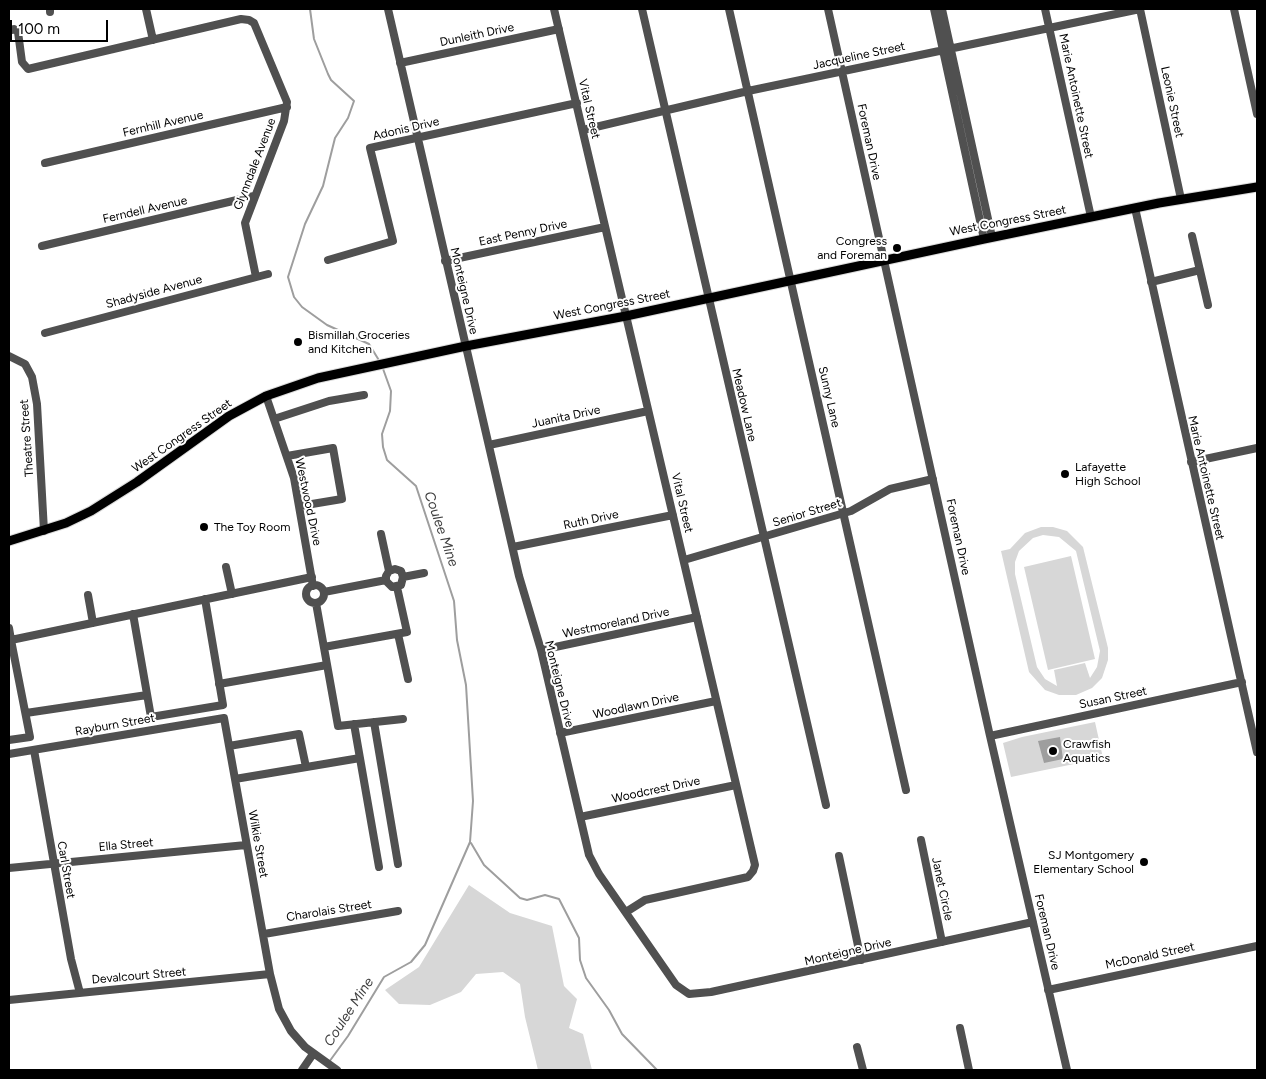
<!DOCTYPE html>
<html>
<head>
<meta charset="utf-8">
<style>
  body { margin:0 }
  #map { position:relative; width:1266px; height:1079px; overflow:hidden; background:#fff; font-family:Figtree,sans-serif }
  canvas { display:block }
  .frame { position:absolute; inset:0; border:10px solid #000; pointer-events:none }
  .scale { position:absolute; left:10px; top:20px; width:98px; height:22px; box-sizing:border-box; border:2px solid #000; border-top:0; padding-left:6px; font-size:15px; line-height:18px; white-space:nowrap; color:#000; -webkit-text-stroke:4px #fff; paint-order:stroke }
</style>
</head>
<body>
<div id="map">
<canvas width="1266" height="1079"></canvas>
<div class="frame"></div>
<div class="scale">100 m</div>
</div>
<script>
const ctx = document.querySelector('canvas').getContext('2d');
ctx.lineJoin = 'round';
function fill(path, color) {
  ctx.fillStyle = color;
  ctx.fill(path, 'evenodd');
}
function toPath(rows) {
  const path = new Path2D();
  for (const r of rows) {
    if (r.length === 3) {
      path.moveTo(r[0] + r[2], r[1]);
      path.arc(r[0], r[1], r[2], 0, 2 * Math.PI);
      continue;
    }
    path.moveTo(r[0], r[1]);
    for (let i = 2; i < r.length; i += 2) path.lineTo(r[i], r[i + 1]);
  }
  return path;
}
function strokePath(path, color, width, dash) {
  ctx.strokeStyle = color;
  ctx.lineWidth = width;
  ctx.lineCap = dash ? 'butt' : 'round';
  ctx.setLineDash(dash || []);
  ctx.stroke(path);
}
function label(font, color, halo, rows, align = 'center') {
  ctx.font = font + ' Figtree,sans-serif';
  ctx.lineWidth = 4;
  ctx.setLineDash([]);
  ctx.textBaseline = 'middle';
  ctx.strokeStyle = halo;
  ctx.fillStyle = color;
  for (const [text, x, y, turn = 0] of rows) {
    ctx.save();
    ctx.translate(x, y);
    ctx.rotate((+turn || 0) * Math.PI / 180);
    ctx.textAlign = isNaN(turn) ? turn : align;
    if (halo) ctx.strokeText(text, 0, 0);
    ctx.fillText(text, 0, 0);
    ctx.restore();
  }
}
const green = toPath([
  [1041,527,1053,527,1067,531,1083,547,1108,648,1108,660,1102,678,1092,688,1076,695,1059,695,1045,690,1029,672,1001,551,1010,549,1025,533],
  [1043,535,1059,537,1076,551,1100,651,1097,667,1090,678,1085,663,1054,670,1057,686,1045,679,1037,667,1015,574,1015,562,1019,551,1033,538],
  [1071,556,1095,659,1048,670,1024,567],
  [1095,722,1103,758,1011,777,1003,743,1022,737],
  [469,885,510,913,552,926,564,986,577,999,569,1028,583,1034,592,1070,538,1070,525,1017,520,984,503,972,476,974,461,992,430,1005,399,1004,385,990,419,967]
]);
const water = toPath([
  [1060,737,1063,759,1044,763,1038,741]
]);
const stream = toPath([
  [310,9,314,39,328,74,331,80,354,101,348,118,335,138,323,186,305,224,288,277,294,297,302,307,327,325,369,344,380,362],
  [471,843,484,865,520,898,527,900,545,895,559,899,579,938,580,960,586,978,609,1010,622,1034,657,1070],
  [329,1062,348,1036,384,977,411,962,425,945,470,842,473,801,466,685,457,640,454,601,416,486,387,460,383,447,382,434,390,411,391,391,382,366]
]);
const minor = toPath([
  [50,9,50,12],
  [146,9,153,40],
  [388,9,519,576,541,650,589,855,599,874,676,985,689,994,711,992,1033,922],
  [554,9,755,865,753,871,748,877,645,900,626,912],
  [642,9,826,805],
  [729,9,906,790],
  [828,9,990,736,1067,1070],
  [934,9,984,239],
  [942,9,992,237],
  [1045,9,1091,217],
  [1234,9,1257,114],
  [9,31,14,29,18,32,22,62,28,69,241,19,249,20,254,23,287,102,284,121,245,223,256,277],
  [400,63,559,29],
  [583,130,748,91,1140,9,1181,199],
  [45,163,287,107],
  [1135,208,1257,752],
  [1192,236,1208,305],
  [42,246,254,196],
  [328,260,393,241,370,148,577,103],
  [445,261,605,227],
  [1151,282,1200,270],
  [45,333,268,274],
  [9,356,25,364,32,377,37,404,44,531],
  [266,396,294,478,313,586],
  [274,419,329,401,364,395],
  [489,445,648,411],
  [287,456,333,448,342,499,300,506],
  [1191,462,1257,448],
  [381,534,389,571,386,576,386,581,392,587,401,585,403,577,401,571,395,569,389,571],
  [513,547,673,515],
  [684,560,851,511,890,489,933,479],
  [226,567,232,594],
  [403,577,424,573],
  [315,594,9],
  [324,592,386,580],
  [88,595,93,623],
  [316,603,338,726,403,719],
  [133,614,151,717,223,705,205,599],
  [9,628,11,640,312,577],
  [398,634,408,679],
  [324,647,407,632,397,587],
  [541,650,697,617],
  [219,684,327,665],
  [26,713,147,695],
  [374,722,398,864],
  [354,724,379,867],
  [560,733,716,701],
  [990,736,1242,682],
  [9,740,30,737,11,640],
  [229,746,299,734,306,767],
  [34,750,71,959,80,993],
  [9,754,224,718,270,974,279,1009,291,1031,305,1047,337,1070],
  [235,779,360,758],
  [580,817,736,785],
  [921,840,942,942],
  [839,856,861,960],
  [9,868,246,845],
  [264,934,398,911],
  [1048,990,1257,946],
  [9,1000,270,974],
  [960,1028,969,1070],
  [857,1047,863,1070],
  [302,1070,313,1054]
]);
const major = toPath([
  [9,541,66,523,91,511,137,482,229,416,266,396,318,378,466,346,626,316,984,239,1159,203,1257,187]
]);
const markers = [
  [897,248,5,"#000"],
  [298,342,5,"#000"],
  [1065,474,5,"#000"],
  [204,527,5,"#000"],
  [1053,751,5,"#000"],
  [1144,862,5,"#000"]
];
const streetNames = [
  ["Dunleith Drive",477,35,-12],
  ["Jacqueline Street",859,56,-12],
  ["Marie Antoinette Street",1076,96,78],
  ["Leonie Street",1172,102,78],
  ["Vital Street",589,109,77],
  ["Fernhill Avenue",163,124,-13],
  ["Adonis Drive",406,129,-13],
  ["Foreman Drive",869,142,78],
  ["Glynndale Avenue",255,164,-69],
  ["Ferndell Avenue",145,210,-13],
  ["West Congress Street",1008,221,-11],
  ["East Penny Drive",523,233,-12],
  ["Monteigne Drive",464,291,77],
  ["Shadyside Avenue",154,292,-15],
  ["West Congress Street",612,305,-11],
  ["Sunny Lane",829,397,77],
  ["Meadow Lane",744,405,77],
  ["Juanita Drive",566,417,-12],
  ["West Congress Street",182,436,-35],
  ["Theatre Street",27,438,-94],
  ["Marie Antoinette Street",1206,478,77],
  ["Westwood Drive",308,502,78],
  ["Vital Street",682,503,77],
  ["Senior Street",807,513,-17],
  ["Ruth Drive",591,520,-12],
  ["Foreman Drive",958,537,78],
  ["Westmoreland Drive",616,623,-12],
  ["Monteigne Drive",559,684,76],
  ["Susan Street",1113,698,-12],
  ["Woodlawn Drive",636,706,-12],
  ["Rayburn Street",115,725,-10],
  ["Woodcrest Drive",656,790,-12],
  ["Wilkie Street",258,844,80],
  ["Ella Street",126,845,-5],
  ["Carl Street",66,870,80],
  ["Janet Circle",942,889,78],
  ["Charolais Street",329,911,-9],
  ["Foreman Drive",1047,932,77],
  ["Monteigne Drive",848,952,-13],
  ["McDonald Street",1150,956,-12],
  ["Devalcourt Street",139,976,-5]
];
const poiNames = [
  ["Congress",887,241,"right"],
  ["and Foreman",887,255,"right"],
  ["Bismillah Groceries",308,335],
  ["and Kitchen",308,349],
  ["Lafayette",1075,467],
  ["High School",1075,481],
  ["The Toy Room",214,527],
  ["Crawfish",1063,744],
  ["Aquatics",1063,758],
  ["SJ Montgomery",1134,855,"right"],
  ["Elementary School",1134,869,"right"]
];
const waterNames = [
  ["Coulee Mine",441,529,71],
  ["Coulee Mine",349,1012,-57]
];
fill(green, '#d7d7d7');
fill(water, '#9e9e9e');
strokePath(stream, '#9e9e9e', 2);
strokePath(major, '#dbdbdb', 11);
strokePath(minor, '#505050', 8);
strokePath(major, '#000', 9);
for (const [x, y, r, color] of markers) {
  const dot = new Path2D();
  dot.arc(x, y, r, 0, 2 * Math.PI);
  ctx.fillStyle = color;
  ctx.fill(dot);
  strokePath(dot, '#fff', 2);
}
label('12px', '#000', '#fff', streetNames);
label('12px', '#000', '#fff', poiNames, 'left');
label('italic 14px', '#3f3f3f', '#fff', waterNames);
</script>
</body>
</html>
